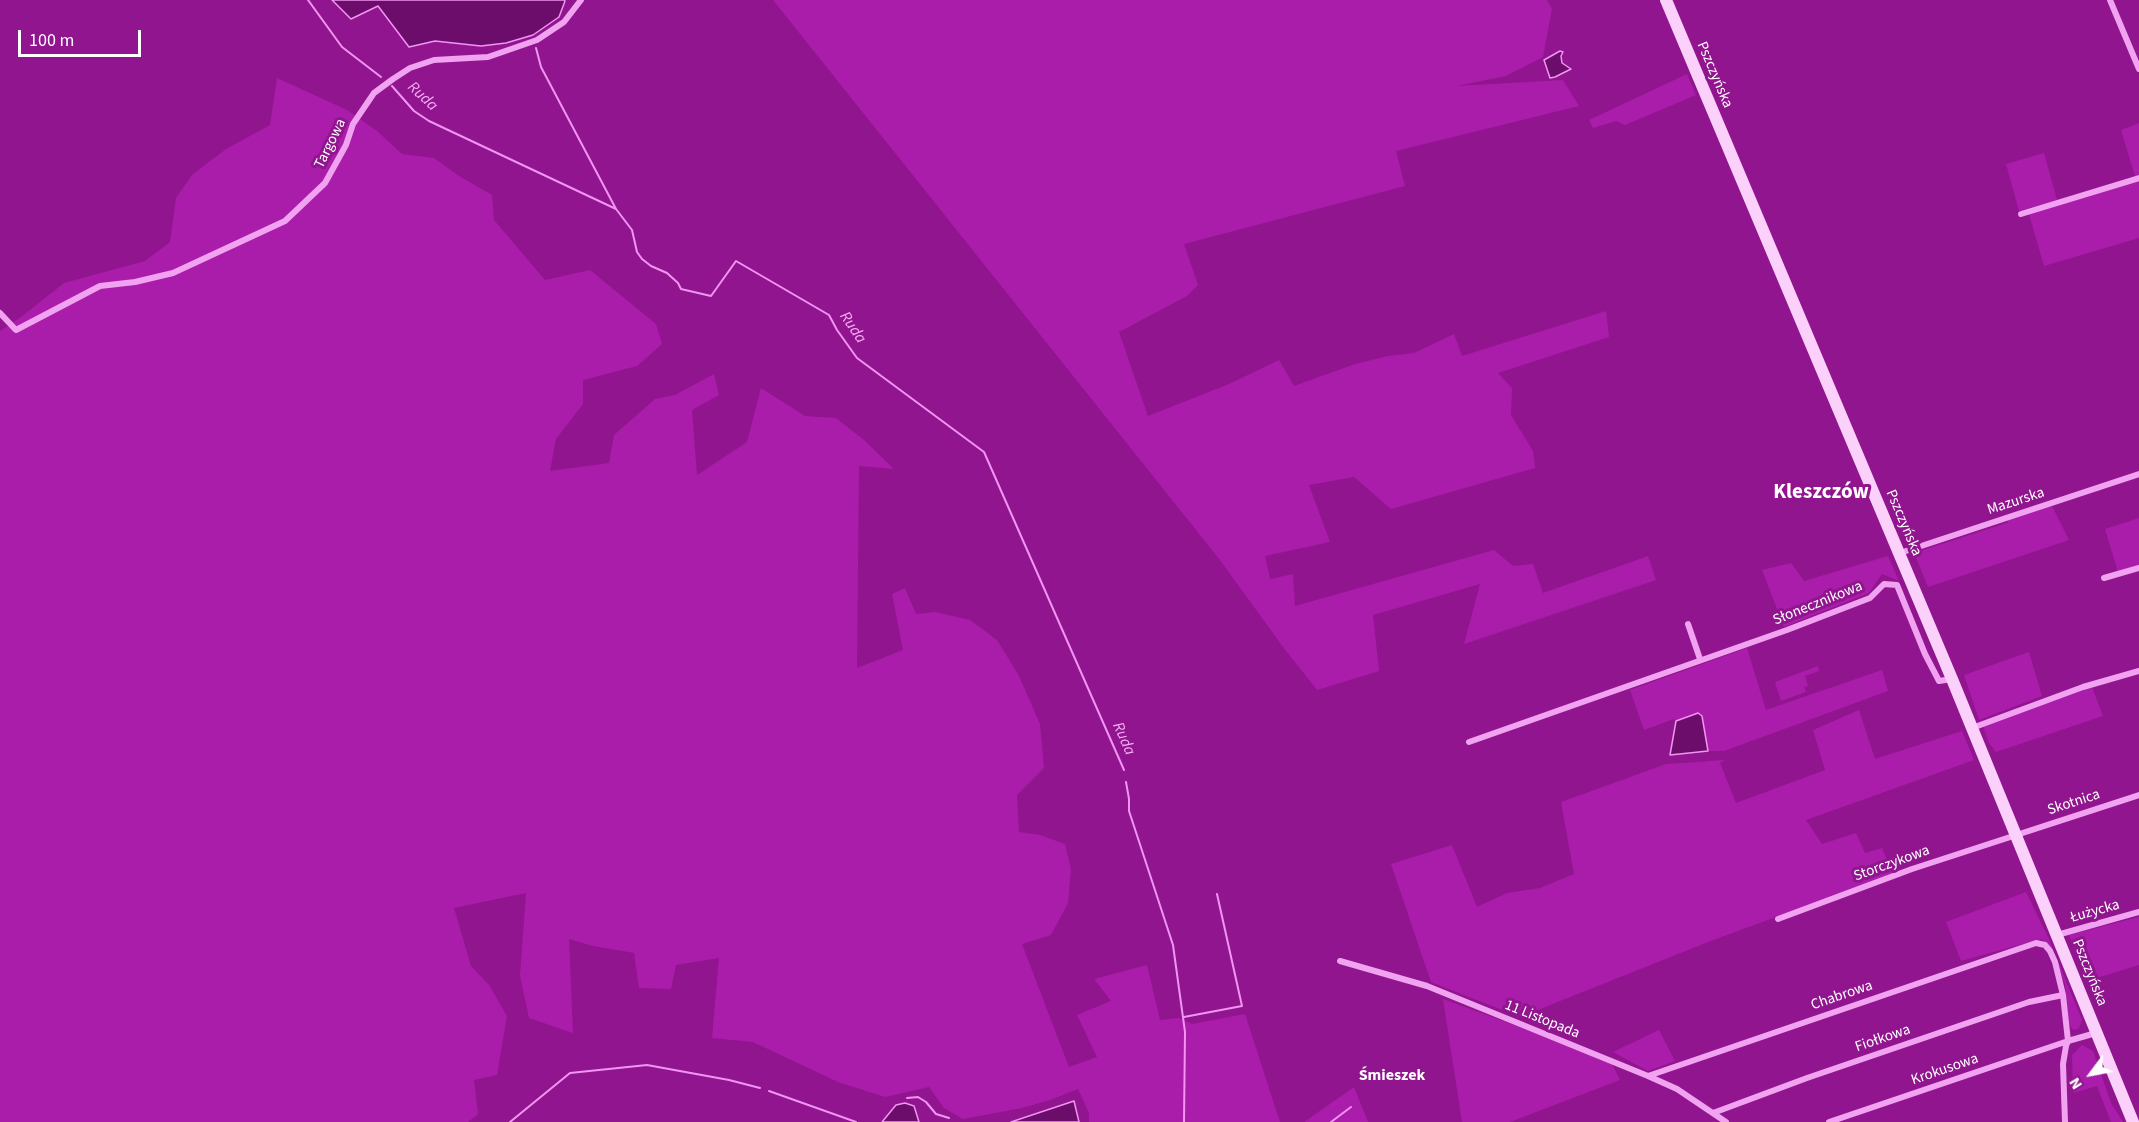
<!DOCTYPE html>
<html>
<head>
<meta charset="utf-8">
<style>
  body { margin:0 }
  #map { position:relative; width:2139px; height:1122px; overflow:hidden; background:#91158e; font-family:"Source Sans 3",sans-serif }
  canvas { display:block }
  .north { position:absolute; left:2061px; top:1044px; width:60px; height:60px; -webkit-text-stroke:4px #91158e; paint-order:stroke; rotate:238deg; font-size:16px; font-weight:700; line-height:24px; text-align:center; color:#fff }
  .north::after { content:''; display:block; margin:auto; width:21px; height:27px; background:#fff; clip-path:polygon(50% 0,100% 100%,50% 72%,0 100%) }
  .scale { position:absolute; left:18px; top:30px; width:123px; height:27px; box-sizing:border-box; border:3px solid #fff; border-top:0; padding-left:8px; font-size:18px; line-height:21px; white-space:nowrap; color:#fff; -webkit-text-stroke:4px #91158e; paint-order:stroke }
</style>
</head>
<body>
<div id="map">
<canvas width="2139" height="1122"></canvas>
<div class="north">N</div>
<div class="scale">100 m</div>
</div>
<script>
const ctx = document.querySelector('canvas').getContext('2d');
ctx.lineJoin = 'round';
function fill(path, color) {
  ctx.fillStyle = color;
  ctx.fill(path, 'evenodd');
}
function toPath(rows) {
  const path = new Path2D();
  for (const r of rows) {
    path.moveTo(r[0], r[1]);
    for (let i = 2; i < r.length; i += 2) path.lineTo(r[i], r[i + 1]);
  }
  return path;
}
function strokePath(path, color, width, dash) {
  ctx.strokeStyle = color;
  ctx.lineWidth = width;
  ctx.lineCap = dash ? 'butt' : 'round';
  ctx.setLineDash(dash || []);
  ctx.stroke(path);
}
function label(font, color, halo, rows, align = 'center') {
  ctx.font = font + ' "Source Sans 3",sans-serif';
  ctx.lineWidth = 6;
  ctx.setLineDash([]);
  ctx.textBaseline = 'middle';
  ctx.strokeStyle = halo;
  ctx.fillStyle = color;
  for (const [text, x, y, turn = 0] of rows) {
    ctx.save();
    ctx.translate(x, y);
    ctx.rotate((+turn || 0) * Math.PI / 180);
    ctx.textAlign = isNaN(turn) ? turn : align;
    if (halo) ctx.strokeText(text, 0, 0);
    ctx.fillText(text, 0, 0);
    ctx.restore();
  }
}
const green = toPath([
  [773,0,1547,0,1552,9,1543,57,1506,76,1457,86,1563,80,1579,106,1396,151,1405,186,1184,244,1198,285,1187,296,1119,332,1148,416,1229,384,1279,360,1294,386,1355,364,1388,356,1414,353,1454,334,1462,356,1606,311,1609,337,1498,373,1512,388,1511,415,1533,451,1535,468,1391,509,1354,477,1309,485,1330,542,1265,556,1270,579,1293,574,1295,606,1494,550,1513,566,1533,564,1543,593,1648,556,1656,580,1464,644,1480,584,1373,615,1379,671,1317,690,1283,647,1220,560],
  [1687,74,1696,95,1625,125,1616,121,1593,128,1589,120],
  [277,78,347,110,377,131,402,154,434,158,459,176,492,195,494,220,545,280,590,270,656,324,662,344,637,366,583,380,583,404,556,439,550,471,609,463,614,435,655,399,675,395,714,374,719,395,692,410,697,475,747,442,761,388,805,416,836,418,864,440,894,469,859,466,857,668,903,650,892,594,905,588,916,614,935,612,970,620,997,640,1018,674,1040,724,1044,768,1017,795,1019,832,1040,835,1065,844,1071,869,1068,903,1051,935,1022,944,1069,1067,1097,1057,1077,1015,1111,1001,1094,979,1147,965,1160,1020,1179,1018,1192,1024,1245,1014,1280,1122,1089,1122,1089,1113,1078,1089,1050,1100,1022,1108,963,1119,944,1108,929,1087,885,1097,838,1082,753,1042,712,1038,719,958,676,965,671,989,639,988,634,953,593,946,569,939,573,1033,529,1018,520,976,526,893,454,908,471,966,489,985,507,1016,497,1075,474,1080,478,1114,468,1122,0,1122,0,331,21,317,64,283,145,261,170,242,176,198,192,175,226,149,270,125],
  [2139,123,2139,238,2044,266,2029,214,2058,202,2135,176,2121,130],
  [2044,153,2057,200,2019,211,2006,164],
  [2052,506,2069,540,1928,587,1914,553,2007,523,2010,517],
  [2139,518,2139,566,2118,572,2105,529],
  [1888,556,1899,581,1882,574,1869,593,1784,627,1762,570,1791,563,1804,581],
  [1747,648,1766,710,1882,670,1888,691,1724,751,1708,751,1702,716,1698,713,1676,721,1674,719,1644,730,1630,690],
  [2029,652,2042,696,1979,720,1964,675],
  [1818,666,1819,671,1805,676,1808,686,1804,687,1806,692,1781,701,1775,682],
  [2092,687,2103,716,1996,752,1989,743,1983,726],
  [1859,710,1875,759,1962,731,1974,760,1806,820,1822,844,1856,833,1865,853,1882,848,1893,874,1708,942,1520,1017,1431,982,1391,864,1452,845,1477,907,1507,893,1540,888,1574,874,1561,802,1666,764,1725,760,1720,763,1736,803,1825,770,1813,730],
  [2026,892,2048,937,2082,1020,2079,1028,2076,1030,2072,1029,2069,1023,2065,984,2060,970,2049,945,2041,939,1961,961,1946,922],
  [2139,917,2139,965,2100,977,2088,984,2069,935],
  [1443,999,1610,1060,1620,1080,1510,1122,1462,1122],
  [1659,1030,1675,1061,1648,1071,1613,1052],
  [2082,1045,2093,1051,2111,1103,2123,1122,2111,1122,2097,1086,2073,1093,2072,1055],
  [1354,1087,1368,1122,1304,1122]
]);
const water = toPath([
  [332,0,564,0,565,1,559,17,533,35,506,43,481,46,435,41,409,47,378,6,351,19,332,0],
  [1560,51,1563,52,1561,56,1562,63,1571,69,1555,77,1550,78,1544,60,1560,51],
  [1698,713,1702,716,1708,751,1670,755,1676,721,1698,713],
  [1074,1101,1079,1122,1011,1122,1074,1101],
  [905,1103,914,1106,919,1122,882,1122,896,1105,905,1103]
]);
const stream = toPath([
  [308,0,342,47,381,77],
  [536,48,541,67,616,209],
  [392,86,414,111,429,121,616,209,632,230,637,252,642,259,651,266,667,273,678,283,681,289,711,296,736,261,829,315,837,330,857,358,984,452,1124,770],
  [1126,782,1129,799,1129,811,1173,945,1185,1032,1184,1122],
  [1184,1017,1242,1006,1217,894],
  [769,1091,856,1122],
  [907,1098,918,1097,926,1102,936,1114,949,1118],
  [510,1122,570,1073,647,1065,729,1080,760,1088],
  [1331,1122,1351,1107]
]);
const minor = toPath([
  [2110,0,2139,69],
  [2021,214,2139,178],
  [0,313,16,330,100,286,135,282,173,273,285,221,325,183,346,145,353,124,374,93,393,79,410,68,434,60,488,57,537,40,564,22,581,0],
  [1900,553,2139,474],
  [2104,578,2139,568],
  [1688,624,1700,659],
  [1972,728,2083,687,2139,671],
  [1469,742,1787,630,1870,598,1884,584,1897,585,1925,654,1939,681,1952,679],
  [1778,919,1912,869,2139,795],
  [2057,935,2139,912],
  [1340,961,1427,986,1648,1076,1677,1089,1726,1122],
  [1648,1076,2036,943,2045,945,2050,951,2055,962,2063,995,2068,1041,1829,1122],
  [1713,1113,1807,1078,2029,1002,2063,995],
  [2065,1122,2063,1064,2066,1046,2068,1041,2096,1033]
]);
const secondary = toPath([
  [1666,0,1952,679,2133,1122]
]);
const streetNames = [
  ["Pszczyńska",1714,75,67],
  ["Targowa",331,144,-64],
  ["Mazurska",2016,502,-18],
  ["Pszczyńska",1903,523,67],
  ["Słonecznikowa",1818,604,-22],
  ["Skotnica",2074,803,-18],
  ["Storczykowa",1892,864,-20],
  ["Łużycka",2095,912,-16],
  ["Pszczyńska",2089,973,68],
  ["Chabrowa",1842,996,-19],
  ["11 Listopada",1542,1020,22],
  ["Fiołkowa",1883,1039,-19],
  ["Krokusowa",1945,1070,-19]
];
const waterNames = [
  ["Ruda",422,97,43],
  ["Ruda",852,328,56],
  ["Ruda",1123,739,66]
];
const neighbourhoodNames = [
  ["Śmieszek",1392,1076]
];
const districtNames = [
  ["Kleszczów",1821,493]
];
fill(green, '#aa1daa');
fill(water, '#6d0d6b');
strokePath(water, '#f294f3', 1.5);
strokePath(stream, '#f294f3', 2);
strokePath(minor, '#f1a2f0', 6);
strokePath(secondary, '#fbd0fa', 12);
label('15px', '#fff', '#91158e', streetNames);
label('italic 16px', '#f7aef8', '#91158e', waterNames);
label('bold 16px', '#fff', '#91158e', neighbourhoodNames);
label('bold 21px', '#fff', '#91158e', districtNames);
</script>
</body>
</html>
